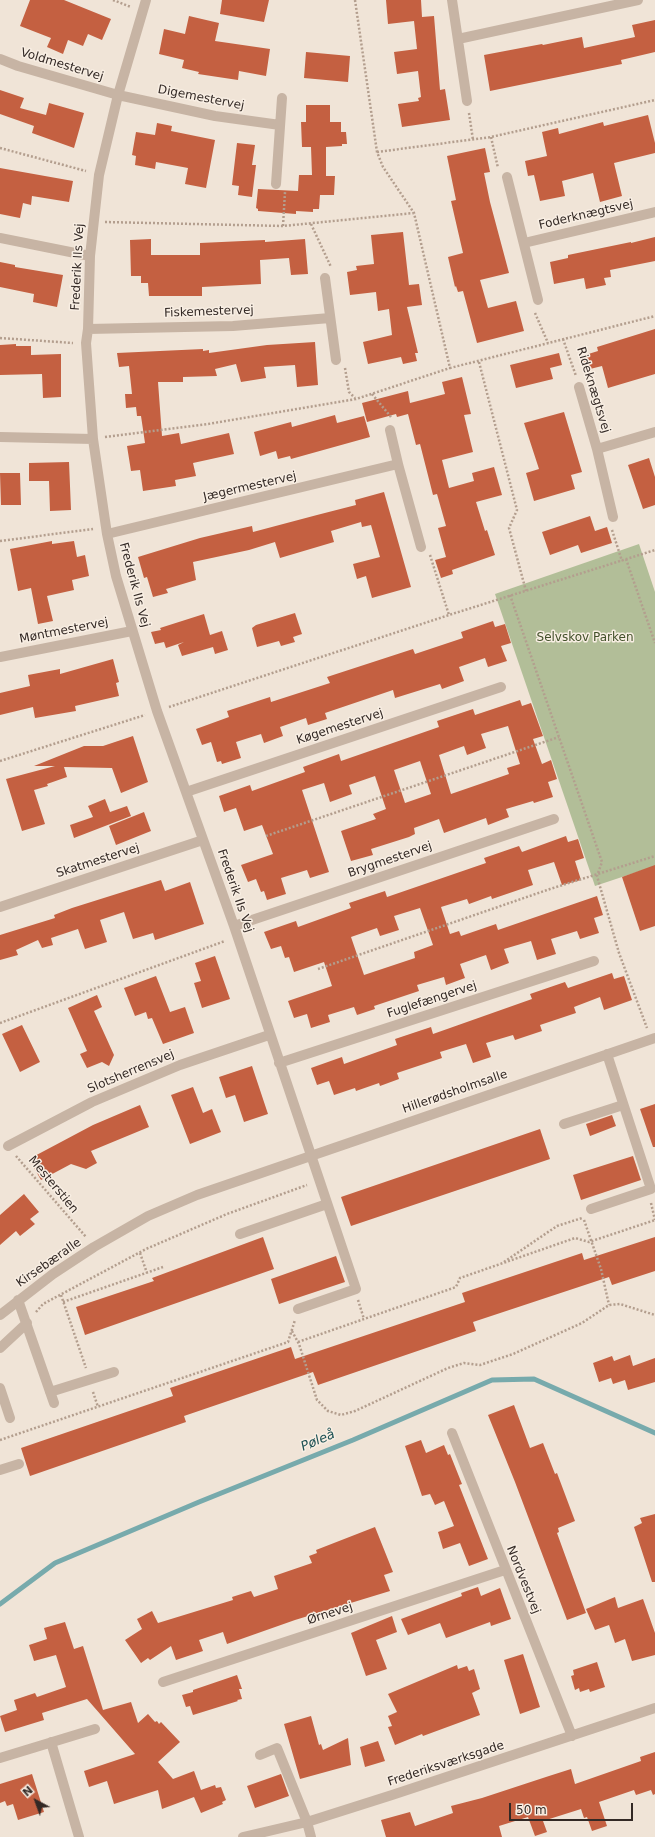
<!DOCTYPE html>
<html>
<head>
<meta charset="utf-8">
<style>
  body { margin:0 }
  #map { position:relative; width:655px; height:1837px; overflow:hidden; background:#f0e4d7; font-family:"DejaVu Sans",sans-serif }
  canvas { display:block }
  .north { position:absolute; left:16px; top:1781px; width:40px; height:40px; -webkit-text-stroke:3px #f8eee3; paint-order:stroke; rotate:319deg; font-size:11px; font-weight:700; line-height:16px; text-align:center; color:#332925 }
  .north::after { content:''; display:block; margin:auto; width:14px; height:18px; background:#332925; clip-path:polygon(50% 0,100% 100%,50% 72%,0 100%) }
  .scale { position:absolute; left:509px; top:1803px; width:124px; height:18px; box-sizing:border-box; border:2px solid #332925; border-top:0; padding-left:5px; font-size:12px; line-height:14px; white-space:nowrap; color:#332925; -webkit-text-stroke:3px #f8eee3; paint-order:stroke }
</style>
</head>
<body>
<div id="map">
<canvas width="655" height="1837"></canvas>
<div class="north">N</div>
<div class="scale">50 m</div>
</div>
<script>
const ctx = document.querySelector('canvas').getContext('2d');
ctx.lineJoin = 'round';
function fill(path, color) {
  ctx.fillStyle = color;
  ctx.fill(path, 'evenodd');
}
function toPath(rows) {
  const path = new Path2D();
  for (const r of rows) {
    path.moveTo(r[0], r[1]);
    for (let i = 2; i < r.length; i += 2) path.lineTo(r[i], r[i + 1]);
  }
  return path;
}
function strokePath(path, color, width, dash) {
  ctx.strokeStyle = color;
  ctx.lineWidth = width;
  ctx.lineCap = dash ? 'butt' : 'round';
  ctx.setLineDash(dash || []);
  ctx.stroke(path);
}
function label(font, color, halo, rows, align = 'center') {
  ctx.font = font + ' "DejaVu Sans",sans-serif';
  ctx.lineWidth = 3;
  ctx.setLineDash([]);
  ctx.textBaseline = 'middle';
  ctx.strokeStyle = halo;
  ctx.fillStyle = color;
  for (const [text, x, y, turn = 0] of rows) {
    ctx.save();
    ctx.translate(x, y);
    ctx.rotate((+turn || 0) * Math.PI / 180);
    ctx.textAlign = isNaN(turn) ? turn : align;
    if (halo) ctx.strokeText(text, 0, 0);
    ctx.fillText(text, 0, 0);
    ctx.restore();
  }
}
const green = toPath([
  [639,544,655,592,655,866,595,886,495,594]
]);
const stream = toPath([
  [0,1604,55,1563,199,1502,353,1440,492,1380,534,1379,655,1433]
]);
const building = toPath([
  [30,0,64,0,111,19,102,40,88,34,83,46,68,40,63,54,47,47,51,38,20,26],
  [222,0,269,0,264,22,220,14],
  [386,0,421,0,422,17,434,16,440,90,445,89,450,120,402,127,398,104,419,101,418,98,421,97,418,71,397,74,394,52,417,49,414,21,388,24],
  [189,16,219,23,215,41,270,49,266,76,239,71,238,80,198,74,199,72,182,68,184,60,159,54,164,29,185,34],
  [655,20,655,52,621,60,622,64,490,91,484,55,542,44,543,45,582,37,584,48,635,37,632,25],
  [306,52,350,56,348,82,304,78],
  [0,90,24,98,20,108,46,115,49,103,84,113,74,148,32,133,34,126,0,114],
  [306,105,330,105,330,122,341,122,341,132,346,132,347,144,342,144,342,146,326,147,326,176,335,176,334,195,320,195,319,209,313,209,313,212,296,211,296,214,258,211,258,209,256,208,258,189,298,191,299,175,312,175,311,147,302,147,301,122,306,122],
  [648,115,655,143,655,153,614,163,622,196,600,202,593,173,562,181,565,196,540,201,534,175,528,176,525,161,547,156,542,132,558,128,559,134,603,122,604,126],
  [157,123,172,126,171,131,215,140,206,188,185,184,188,168,156,162,155,169,135,165,136,156,132,155,136,132,155,135],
  [237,143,255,145,252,165,256,165,252,197,238,195,239,186,232,185],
  [485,148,490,172,484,173,490,202,509,273,480,280,488,308,516,301,524,331,477,343,463,291,458,292,456,286,455,287,448,257,463,253,451,201,456,200,447,156],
  [0,168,73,181,69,202,32,196,31,205,23,203,20,218,0,214],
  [403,232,409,285,419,284,422,305,407,307,418,353,415,353,417,361,403,364,401,357,368,364,363,342,392,335,389,309,378,311,376,292,350,295,347,272,357,270,356,266,374,264,371,235],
  [655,237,655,261,610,270,611,277,604,278,606,285,586,289,584,278,554,284,550,262,568,258,568,255,631,242,631,243],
  [151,239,151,255,200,255,200,243,265,240,265,242,305,239,308,274,291,275,289,258,260,260,261,284,202,287,202,296,149,296,148,283,141,283,141,276,131,276,130,240],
  [0,262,15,265,15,267,63,275,57,307,33,302,34,294,0,287],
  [655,329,655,374,608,388,602,366,586,370,582,356,598,351,597,347],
  [315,342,318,385,297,387,295,365,264,367,266,378,241,382,236,364,215,369,217,376,183,377,183,382,158,382,162,436,179,433,181,444,229,433,234,454,193,463,196,476,175,480,176,486,143,491,140,470,131,471,127,446,145,443,141,416,137,416,136,407,126,408,125,394,132,394,129,366,119,367,117,353,203,349,203,351,209,350,209,353,267,345],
  [16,344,16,346,31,346,31,355,61,354,61,397,43,398,42,374,0,375,0,345],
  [559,353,562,365,550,368,553,379,516,388,510,365],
  [462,377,471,414,464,415,473,452,442,460,449,488,474,481,472,473,494,467,502,495,476,502,485,531,487,530,495,555,452,570,453,574,441,578,435,560,446,557,438,528,446,526,437,494,433,495,420,444,416,445,408,414,397,417,396,414,367,422,362,403,408,391,410,403,445,394,442,382],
  [564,412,582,472,571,475,575,489,534,501,526,473,539,469,524,423],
  [335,415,337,423,364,416,370,437,291,459,290,456,278,459,276,451,260,456,254,432,291,422,292,427],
  [649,458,655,477,655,505,643,509,628,465],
  [69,462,71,510,50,511,49,481,29,481,29,463],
  [0,473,20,473,21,505,1,505],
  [384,492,411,587,372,598,366,576,357,579,353,564,380,557,371,525,362,527,361,522,331,531,334,542,280,558,275,542,249,550,193,562,196,580,166,589,168,593,153,597,147,577,144,578,138,557,200,538,252,526,253,532,317,515,356,505,355,500],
  [590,516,595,531,607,527,612,543,581,553,578,545,550,555,542,532],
  [52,541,52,544,74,541,77,557,85,555,89,576,72,580,74,590,47,596,53,621,38,624,31,588,18,591,10,549],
  [295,613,302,634,293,637,295,642,281,646,279,641,257,647,252,628,256,625],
  [204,614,210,635,222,631,228,650,215,654,213,647,182,656,178,645,184,642,166,648,164,642,155,644,151,632,161,630,160,628],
  [493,621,495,627,505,624,511,643,501,646,507,661,488,667,485,658,459,667,464,681,442,689,440,684,395,698,393,690,325,713,327,719,308,725,306,718,280,727,283,736,264,743,261,734,236,742,241,758,222,764,221,761,217,762,211,742,202,745,196,729,229,717,227,711,270,697,271,702,330,683,327,677,413,649,415,654,463,638,461,632],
  [113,659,119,682,116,683,119,696,75,706,76,711,35,718,33,707,0,715,0,693,30,686,28,675,60,669,60,674],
  [520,700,522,706,531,703,543,736,533,739,542,764,551,760,557,779,548,782,553,797,534,803,533,801,506,809,509,817,488,825,486,818,444,833,439,819,414,828,415,834,409,837,371,849,373,855,351,861,341,831,376,819,373,814,386,809,375,776,349,785,352,794,330,802,324,783,302,790,329,872,310,878,307,870,281,878,286,894,267,900,264,891,261,892,256,879,248,882,241,865,273,854,262,825,244,831,236,808,224,812,219,796,250,785,252,791,305,772,303,767,339,754,341,761,439,727,437,721,473,709,475,715],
  [508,726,520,764,507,768,509,774,451,794,439,755,464,746,467,755,486,748,481,734],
  [420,761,431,794,405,803,394,770],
  [133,736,148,782,121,793,112,768,64,767,67,777,47,784,48,786,34,790,45,824,22,831,6,779,55,766,34,766,84,746,103,746],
  [105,799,110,812,127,806,131,816,74,838,70,825,93,817,88,806],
  [144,812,151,831,116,845,109,826],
  [566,836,568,842,578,839,584,858,575,861,581,880,562,885,554,862,528,870,533,885,492,899,491,896,469,904,467,899,441,907,450,934,459,931,461,936,496,924,498,930,597,896,603,915,594,918,599,933,580,939,577,931,551,939,556,954,537,960,531,941,504,949,509,963,491,970,486,955,460,964,465,978,446,985,444,977,417,985,419,991,374,1006,375,1009,357,1015,354,1007,328,1015,330,1022,311,1028,307,1014,294,1018,288,1001,332,986,324,962,294,972,289,957,285,958,281,946,271,949,264,932,296,921,298,927,351,908,349,903,385,891,387,897,486,863,484,858,519,846,522,852],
  [420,908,433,945,414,952,415,958,364,975,351,937,377,928,380,936,399,930,394,916],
  [655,865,655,926,640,931,622,877],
  [161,880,165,891,190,882,204,924,155,940,153,933,133,939,124,912,100,920,107,942,85,949,78,929,51,938,53,945,42,948,38,940,16,950,18,955,0,960,0,935,55,918,54,915,72,908],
  [215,956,230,999,202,1008,194,983,201,981,195,963],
  [612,973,614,979,624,976,632,1000,604,1010,600,997,574,1007,576,1013,540,1025,542,1031,515,1040,513,1035,486,1043,491,1057,473,1063,466,1044,440,1052,442,1058,397,1073,399,1079,380,1086,379,1083,356,1091,355,1088,334,1095,329,1081,317,1085,311,1068,342,1057,344,1064,397,1045,395,1039,431,1027,433,1034,532,999,530,994,565,982,568,988],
  [156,976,170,1012,185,1007,194,1033,163,1044,152,1018,148,1019,146,1012,135,1016,124,988],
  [97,995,102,1007,94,1011,114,1055,109,1066,102,1062,87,1068,80,1054,87,1051,68,1008],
  [22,1025,40,1062,20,1072,2,1034],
  [252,1066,268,1114,244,1122,235,1095,226,1098,219,1077],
  [193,1087,203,1113,212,1109,221,1132,190,1144,171,1095],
  [655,1104,655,1147,653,1147,640,1109],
  [140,1105,149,1127,91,1151,97,1163,86,1169,71,1164,41,1180,29,1159,93,1125],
  [612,1115,616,1126,590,1136,586,1124],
  [540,1129,550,1159,351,1226,341,1197],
  [633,1156,641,1180,581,1200,573,1175],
  [24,1194,39,1212,30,1219,35,1224,20,1236,16,1231,0,1245,0,1215],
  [263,1237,274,1269,85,1335,76,1307,154,1281,152,1278],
  [655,1237,655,1271,612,1285,609,1277,473,1322,476,1331,318,1385,313,1372,184,1416,186,1422,30,1476,21,1448,173,1396,170,1388,291,1347,295,1359,465,1302,462,1293,582,1253,584,1260],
  [336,1256,345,1282,279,1304,271,1279],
  [630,1355,633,1366,655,1358,655,1382,628,1390,625,1380,613,1384,611,1378,599,1382,593,1363,612,1356,614,1361],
  [514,1405,530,1448,543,1443,555,1474,557,1473,575,1521,558,1528,559,1532,557,1533,586,1613,567,1620,515,1482,488,1415],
  [421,1440,426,1453,444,1445,448,1455,450,1454,462,1484,459,1485,488,1559,469,1566,460,1543,443,1549,438,1532,454,1526,444,1501,435,1505,430,1494,422,1496,405,1446],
  [655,1514,655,1582,652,1582,634,1527,642,1523,640,1518],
  [375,1527,393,1572,384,1575,390,1591,295,1620,227,1644,223,1632,199,1640,203,1651,176,1660,171,1646,150,1660,148,1658,141,1663,125,1640,142,1629,137,1619,152,1611,158,1623,233,1600,232,1597,251,1591,254,1597,278,1589,274,1576,312,1563,309,1556,317,1553,316,1550],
  [478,1587,481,1596,500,1588,511,1619,491,1626,490,1622,446,1638,440,1623,408,1635,401,1619,462,1596,461,1593],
  [615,1597,618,1608,643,1599,655,1633,655,1655,632,1661,625,1639,615,1643,609,1625,595,1630,586,1609],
  [392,1616,397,1632,376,1640,387,1669,366,1676,351,1633],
  [65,1622,74,1649,83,1646,103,1710,131,1702,138,1723,148,1714,155,1722,157,1721,159,1724,161,1722,180,1742,158,1762,173,1779,194,1771,201,1790,215,1785,216,1788,221,1787,226,1800,222,1802,223,1804,201,1813,194,1797,162,1809,158,1790,114,1804,107,1781,89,1787,84,1771,135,1754,87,1699,42,1713,44,1720,5,1732,0,1716,17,1710,14,1700,35,1693,37,1697,66,1687,56,1655,34,1661,29,1645,47,1639,44,1628],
  [523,1654,540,1707,520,1714,504,1660],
  [597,1662,605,1687,590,1692,589,1689,580,1692,579,1688,575,1690,571,1676,574,1675,573,1670],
  [457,1665,458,1669,467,1666,469,1671,474,1669,480,1689,472,1693,480,1715,423,1736,422,1734,395,1745,388,1727,392,1726,388,1716,397,1712,388,1694],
  [237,1675,242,1689,239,1689,242,1699,237,1700,238,1701,193,1715,190,1706,186,1707,182,1695,193,1692,193,1690],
  [311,1716,319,1745,321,1744,323,1750,348,1738,351,1765,300,1779,284,1724],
  [378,1741,385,1761,365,1767,360,1747],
  [655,1752,655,1794,653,1795,651,1790,636,1795,634,1790,599,1802,607,1826,592,1831,587,1817,584,1818,581,1809,543,1821,547,1832,535,1836,528,1817,499,1826,502,1837,386,1837,381,1820,410,1812,415,1826,453,1813,451,1806,482,1798,549,1776,571,1769,575,1784,641,1761,640,1757],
  [32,1774,44,1812,18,1820,13,1804,7,1806,5,1801,0,1803,0,1784],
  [281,1774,289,1796,255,1808,247,1786]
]);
const path = toPath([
  [113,0,131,7],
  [355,0,377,152,383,167,414,213,450,368,655,316],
  [469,113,473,140],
  [491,137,498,168],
  [0,148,86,171],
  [377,152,491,137,655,100],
  [105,222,283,226,414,213],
  [311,224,331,267],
  [283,226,285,192],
  [535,313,548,343],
  [0,338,73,343],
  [563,339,576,376],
  [479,362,517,510,509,528,526,591],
  [345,368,349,392,355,398],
  [372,394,391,417],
  [105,437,208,424,356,399,450,368],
  [612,530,622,561],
  [0,541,93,529],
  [430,555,449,615],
  [626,559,655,643],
  [510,595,602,862,597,876,619,953,647,1028],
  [169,707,449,615,655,550],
  [0,761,145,715],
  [266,836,559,737],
  [318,969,550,889,655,856],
  [0,1023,225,941],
  [16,1156,86,1237],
  [651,1203,655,1220],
  [584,1220,601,1269,609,1305],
  [140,1253,147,1273],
  [504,1262,557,1226,582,1218],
  [61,1295,86,1368],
  [358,1300,364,1319],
  [63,1302,163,1267],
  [36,1312,43,1304,146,1249,227,1214,307,1185],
  [292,1331,299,1344,317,1400,328,1411,341,1415,355,1411,448,1368,464,1363,480,1365,513,1354,582,1323,609,1305,620,1304,655,1315],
  [298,1342,456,1287,460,1278,575,1238,589,1242,655,1220],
  [93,1392,98,1407],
  [0,1440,288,1342,295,1320]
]);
const minor = toPath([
  [146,0,118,95,99,175,90,256,88,329,86,343,93,439,107,534,116,576,157,711,234,926,356,1289,298,1309],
  [452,0,467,101],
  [458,39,638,0],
  [0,59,18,66,118,95,215,116,280,125],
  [507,177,538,300],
  [276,184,282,98],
  [0,238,90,256],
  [524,243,655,212],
  [325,278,336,360],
  [88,329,233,326,330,318],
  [579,387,597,449,613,517],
  [390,430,398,464],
  [0,437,93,439],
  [597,449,655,432],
  [107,534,398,464,421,547],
  [0,657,132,631],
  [186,792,501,687],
  [0,907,203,840],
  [234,926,554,819],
  [279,1063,594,961],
  [564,1124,623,1105],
  [8,1146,92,1102,180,1065,269,1035],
  [591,1209,651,1189,607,1054],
  [240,1234,327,1204],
  [18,1300,54,1403],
  [0,1315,53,1274,94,1247,148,1216,197,1195,655,1038],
  [0,1348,27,1323],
  [0,1388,10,1418],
  [50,1392,114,1372],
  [452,1433,572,1736],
  [0,1470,19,1464],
  [163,1682,505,1570],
  [51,1742,79,1837],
  [260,1755,277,1748,307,1822,311,1837],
  [0,1758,95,1729],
  [243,1837,307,1822,392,1795,655,1708]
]);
const streetNames = [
  ["Voldmestervej",62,65,17],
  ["Digemestervej",201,98,11],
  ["Foderknægtsvej",586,215,-13],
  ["Frederik IIs Vej",78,267,-87],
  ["Fiskemestervej",209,312,-2],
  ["Rideknægtsvej",593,390,73],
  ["Jægermestervej",250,487,-13],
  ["Frederik IIs Vej",134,585,75],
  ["Møntmestervej",64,631,-11],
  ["Køgemestervej",340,727,-18],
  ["Brygmestervej",390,860,-19],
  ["Skatmestervej",98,861,-18],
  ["Frederik IIs Vej",235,891,71],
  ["Fuglefængervej",432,1000,-18],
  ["Slotsherrensvej",131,1072,-23],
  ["Hillerødsholmsalle",455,1092,-19],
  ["Mesterstien",53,1185,50],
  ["Kirsebæralle",49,1263,-35],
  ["Nordvestvej",523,1580,68],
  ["Ørnevej",330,1614,-18],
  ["Frederiksværksgade",446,1764,-18]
];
const parkNames = [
  ["Selvskov Parken",585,638]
];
const waterNames = [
  ["Pøleå",318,1441,-23]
];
fill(green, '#b2be98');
strokePath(stream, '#77aaac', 5);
fill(building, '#c46041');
strokePath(path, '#b39e8e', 2.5, [2, 2]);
strokePath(minor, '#c7b4a4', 10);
label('12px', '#332925', '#f8eee3', streetNames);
label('12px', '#42502a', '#f8eee3', parkNames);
label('italic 13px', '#1c5053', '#f8eee3', waterNames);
</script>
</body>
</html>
